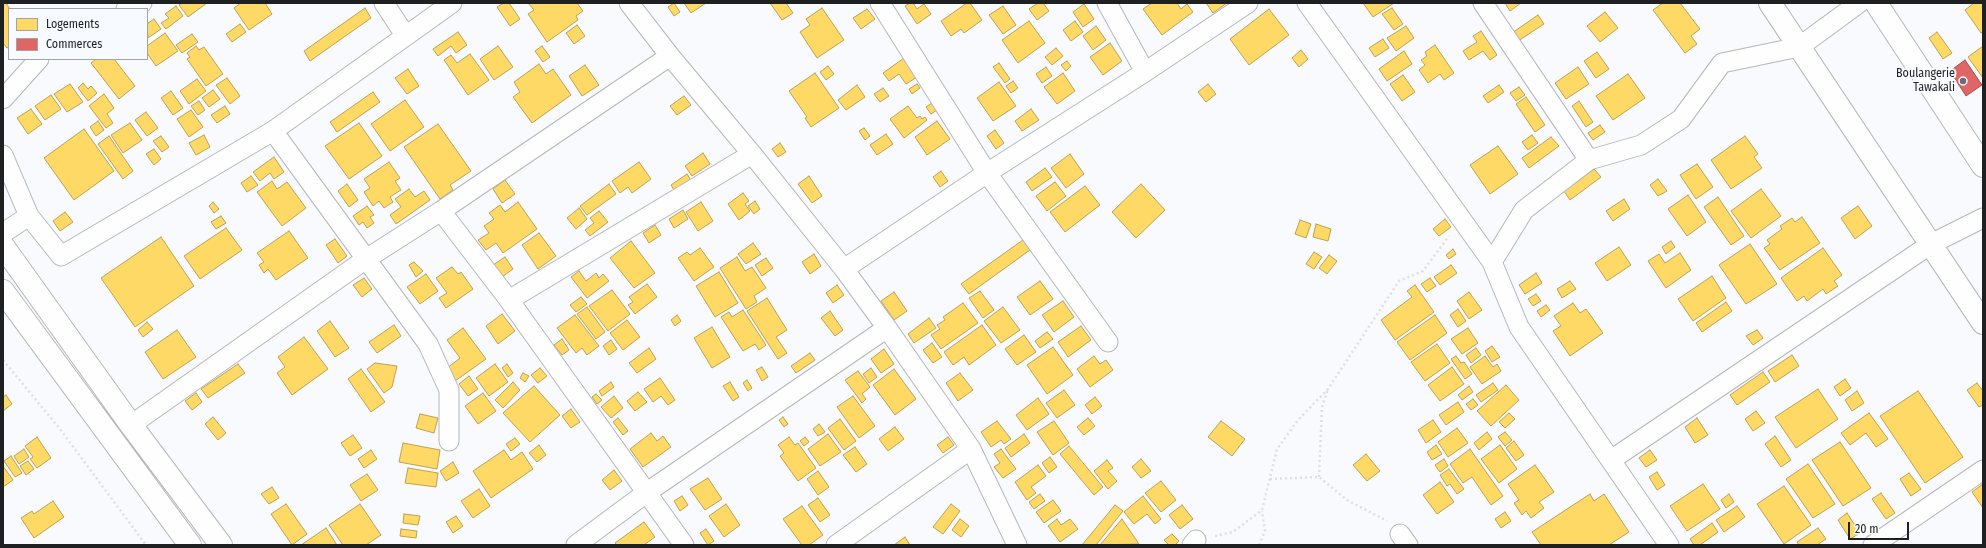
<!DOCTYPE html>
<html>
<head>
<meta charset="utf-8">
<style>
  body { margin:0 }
  #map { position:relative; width:1986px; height:548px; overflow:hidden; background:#f8fafd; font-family:"Fira Sans Condensed",sans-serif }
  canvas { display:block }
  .frame { position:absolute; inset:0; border:4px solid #1f2022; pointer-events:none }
  .legend { position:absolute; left:8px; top:8px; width:140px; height:52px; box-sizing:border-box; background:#f7fafe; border:1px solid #a1a3a6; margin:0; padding:5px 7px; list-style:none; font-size:12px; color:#1f2022 }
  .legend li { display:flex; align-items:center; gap:8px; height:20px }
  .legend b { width:20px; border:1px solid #a1a3a6 }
  .scale { position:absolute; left:1848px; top:522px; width:61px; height:18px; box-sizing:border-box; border:2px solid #1f2022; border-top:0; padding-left:5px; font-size:12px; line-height:14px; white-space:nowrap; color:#1f2022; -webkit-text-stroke:3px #f7fafe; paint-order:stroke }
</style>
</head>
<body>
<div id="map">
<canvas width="1986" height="548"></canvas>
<div class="frame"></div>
<ul class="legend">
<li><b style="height:11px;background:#ffd966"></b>Logements</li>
<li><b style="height:11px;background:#e06666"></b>Commerces</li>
</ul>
<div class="scale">20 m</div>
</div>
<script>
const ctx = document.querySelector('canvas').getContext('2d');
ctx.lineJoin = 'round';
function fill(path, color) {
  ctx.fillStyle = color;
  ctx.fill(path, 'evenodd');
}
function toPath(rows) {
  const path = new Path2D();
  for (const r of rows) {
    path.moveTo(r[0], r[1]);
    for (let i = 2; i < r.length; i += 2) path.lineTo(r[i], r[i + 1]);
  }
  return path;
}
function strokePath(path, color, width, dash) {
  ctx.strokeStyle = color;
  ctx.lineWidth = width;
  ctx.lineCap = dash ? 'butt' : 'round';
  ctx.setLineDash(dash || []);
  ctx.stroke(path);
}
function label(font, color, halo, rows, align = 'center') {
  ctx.font = font + ' "Fira Sans Condensed",sans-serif';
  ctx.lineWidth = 4;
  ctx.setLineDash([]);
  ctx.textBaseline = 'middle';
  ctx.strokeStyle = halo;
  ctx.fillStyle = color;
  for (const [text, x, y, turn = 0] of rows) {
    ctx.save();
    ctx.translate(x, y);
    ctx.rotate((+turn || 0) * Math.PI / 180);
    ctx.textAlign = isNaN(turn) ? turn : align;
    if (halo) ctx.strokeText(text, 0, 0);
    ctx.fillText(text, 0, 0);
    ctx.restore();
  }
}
const homes = toPath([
  [3,3,6,3,10,9,9,9,9,47,7,48,3,43,3,3],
  [182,3,207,3,188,17,179,5,182,3],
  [241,3,265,3,272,14,249,30,234,8,241,3],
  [504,3,509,3,520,19,510,26,497,7,504,3],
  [528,3,577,3,583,11,576,16,578,20,547,42,528,14,534,10,528,3],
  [674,3,680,12,674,16,668,7,674,3],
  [684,3,706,3,691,13,684,3],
  [770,3,786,3,793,13,782,20,770,3],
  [910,3,913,3,917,9,924,4,931,14,917,24,905,6,910,3],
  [967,3,970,3,982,20,964,33,961,29,951,36,941,21,967,3],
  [1038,3,1043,3,1049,11,1037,20,1029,9,1038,3],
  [1152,3,1177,3,1181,9,1187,4,1193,12,1162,35,1143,9,1152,3],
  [1206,3,1227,3,1213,13,1206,3],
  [1363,3,1394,3,1373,17,1363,3],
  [1505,3,1521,3,1510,11,1505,3],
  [1663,3,1680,3,1700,29,1691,36,1697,44,1685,53,1653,10,1663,3],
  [1974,3,1983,3,1983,32,1981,33,1965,10,1974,3],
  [1084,4,1094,19,1083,27,1073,12,1084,4],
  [176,6,183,16,166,29,161,23,169,18,165,14,176,6],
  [1003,6,1016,25,1003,34,989,15,1003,6],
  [365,8,371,18,310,61,304,51,365,8],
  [822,8,844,40,817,58,800,32,810,25,806,19,822,8],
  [1392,8,1403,24,1394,30,1382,14,1392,8],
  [867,9,875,19,861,29,853,18,867,9],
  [1269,9,1289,35,1249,65,1230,39,1269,9],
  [1605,12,1618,28,1600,42,1587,26,1605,12],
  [1538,15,1544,24,1518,41,1512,33,1538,15],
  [154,19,161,29,148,38,147,24,154,19],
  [1029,21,1045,43,1018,63,1002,40,1029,21],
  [1075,21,1083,32,1071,41,1063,30,1075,21],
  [240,24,246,32,232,42,226,34,240,24],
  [577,25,585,36,574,44,566,33,577,25],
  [1096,26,1106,40,1093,50,1083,36,1096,26],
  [1406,26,1414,38,1396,51,1387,38,1406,26],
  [1481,31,1497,55,1490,60,1483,51,1469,60,1463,51,1477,42,1473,36,1481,31],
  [458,32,467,45,456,53,451,46,438,56,433,49,458,32],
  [1937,32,1952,53,1943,59,1929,38,1937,32],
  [165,33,178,51,156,66,147,53,147,46,165,33],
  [192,34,198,42,182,53,176,45,192,34],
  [1383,39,1389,48,1375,57,1369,48,1383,39],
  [1110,43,1122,61,1103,75,1090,57,1110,43],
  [1435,45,1454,73,1444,80,1440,74,1428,83,1419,70,1425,65,1421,60,1427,56,1425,52,1435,45],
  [196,46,199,50,204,47,223,74,206,86,187,59,190,57,187,53,196,46],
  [498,46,513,67,494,80,480,59,498,46],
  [542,46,550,57,543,62,535,51,542,46],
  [1983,46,1983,78,1968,57,1983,46],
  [1056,48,1063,56,1052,65,1045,57,1056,48],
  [1301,50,1308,59,1299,67,1292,58,1301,50],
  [1404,51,1412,64,1387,81,1379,69,1404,51],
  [1597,52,1609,69,1596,78,1584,61,1597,52],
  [470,54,489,80,468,95,444,60,451,55,457,63,470,54],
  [904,58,917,77,906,84,899,74,889,81,883,73,904,58],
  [96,59,114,59,135,86,119,99,91,63,96,59],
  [1067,61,1071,66,1066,71,1061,65,1067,61],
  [999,63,1010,79,1005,83,993,67,999,63],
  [539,64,546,74,553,69,571,95,532,123,513,97,520,92,514,82,539,64],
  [585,65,599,85,582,96,569,76,585,65],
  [828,66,834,74,826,80,820,72,828,66],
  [1046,67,1052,76,1042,83,1036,74,1046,67],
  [1578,67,1589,84,1566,99,1555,83,1578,67],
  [408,69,419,86,407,94,395,78,408,69],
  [815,73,839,108,811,127,805,118,807,117,789,91,815,73],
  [1063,73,1075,91,1057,104,1044,87,1063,73],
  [1628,74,1645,98,1613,120,1596,96,1628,74],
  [1403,75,1415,92,1402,101,1390,84,1403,75],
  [227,78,240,96,230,104,216,85,227,78],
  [197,79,206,91,189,104,180,91,197,79],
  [1013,81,1018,88,1011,93,1006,86,1013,81],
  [999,82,1016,106,993,121,977,98,999,82],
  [83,83,88,89,91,86,97,93,88,101,78,88,83,83],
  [70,84,83,102,67,112,54,94,70,84],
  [917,84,920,88,912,94,909,89,917,84],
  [1208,84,1216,94,1206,102,1198,92,1208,84],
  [857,85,865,97,846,110,838,100,857,85],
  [1499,85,1504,92,1488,103,1483,96,1499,85],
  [1519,87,1525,95,1516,101,1510,93,1519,87],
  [883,88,889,96,880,102,874,94,883,88],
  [213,90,220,99,209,107,202,98,213,90],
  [171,91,183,108,173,115,161,98,171,91],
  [373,92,380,102,337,132,330,122,373,92],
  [104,94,114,108,107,114,113,123,106,128,89,106,104,94],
  [51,95,61,109,45,120,35,106,51,95],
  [684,96,691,105,677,115,670,106,684,96],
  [1526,97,1545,125,1535,132,1516,104,1526,97],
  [405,100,424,127,390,151,371,124,405,100],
  [199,101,205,110,198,115,191,106,199,101],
  [1579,101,1593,122,1586,127,1572,106,1579,101],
  [932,103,937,110,931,114,926,107,932,103],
  [225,106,230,114,217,123,211,115,225,106],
  [908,106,917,118,920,116,922,119,925,117,927,120,904,138,890,119,908,106],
  [31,109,42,124,28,134,17,118,31,109],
  [1031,109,1039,120,1022,131,1015,121,1031,109],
  [191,110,203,127,189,137,177,119,191,110],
  [146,112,158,128,147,136,135,120,146,112],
  [98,121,104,130,96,136,90,127,98,121],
  [937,121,950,139,927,155,915,137,937,121],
  [130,123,142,140,123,153,111,135,130,123],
  [359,123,382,156,349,179,325,146,359,123],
  [438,124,471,171,450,185,453,190,440,199,404,147,438,124],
  [1600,125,1605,132,1593,140,1588,133,1600,125],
  [864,128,870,136,865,140,859,131,864,128],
  [84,129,114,171,74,200,44,158,84,129],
  [995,130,1004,143,996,149,987,136,995,130],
  [886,134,893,144,877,155,870,145,886,134],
  [204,135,210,147,196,155,189,143,204,135],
  [1532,135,1538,143,1528,150,1522,142,1532,135],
  [109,136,133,171,123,179,98,144,109,136],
  [161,136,169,147,162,152,153,141,161,136],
  [1745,136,1758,154,1754,157,1762,168,1731,189,1711,160,1745,136],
  [1551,137,1559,146,1529,168,1522,158,1551,137],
  [780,143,786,152,778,157,772,149,780,143],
  [1498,146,1518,174,1490,194,1470,165,1498,146],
  [154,149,161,159,154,165,146,154,154,149],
  [703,153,710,164,692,176,685,166,703,153],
  [1070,154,1084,174,1066,188,1051,168,1070,154],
  [274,157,284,172,274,179,270,173,260,181,253,172,274,157],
  [389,162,400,178,395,181,401,190,390,197,393,202,384,208,379,201,373,206,364,192,370,188,364,179,389,162],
  [639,162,651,179,632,193,628,187,620,193,612,181,639,162],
  [1697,164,1713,187,1696,199,1680,175,1697,164],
  [1045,168,1052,177,1032,191,1026,182,1045,168],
  [1594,169,1601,177,1570,200,1564,191,1594,169],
  [941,171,948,181,940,187,933,177,941,171],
  [687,174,692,182,676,193,671,185,687,174],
  [251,176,258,185,247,192,241,183,251,176],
  [809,176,822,196,812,203,798,184,809,176],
  [1658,179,1667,191,1658,196,1650,185,1658,179],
  [505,180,515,194,502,203,493,189,505,180],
  [272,181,277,189,287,182,306,208,282,226,257,192,272,181],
  [1055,182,1066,196,1047,211,1036,196,1055,182],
  [347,184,358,200,349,207,338,191,347,184],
  [609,184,616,194,587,215,580,206,609,184],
  [1141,184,1165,210,1136,238,1112,212,1141,184],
  [1085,186,1100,205,1065,232,1050,212,1085,186],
  [409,189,415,197,424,191,430,200,396,224,390,215,401,207,395,199,409,189],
  [1761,189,1781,216,1751,238,1731,211,1761,189],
  [743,193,749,201,745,204,750,211,739,220,728,204,743,193],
  [1688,195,1706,222,1687,236,1668,209,1688,195],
  [1718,197,1744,236,1731,245,1704,207,1718,197],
  [1624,199,1630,209,1613,221,1606,211,1624,199],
  [755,201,760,209,754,214,748,206,755,201],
  [213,202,219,209,214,213,209,206,213,202],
  [518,202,537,229,503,253,496,243,486,250,478,240,489,233,484,226,494,219,489,213,500,205,505,212,518,202],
  [701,202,713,221,698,231,686,212,701,202],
  [367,206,374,215,370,217,374,223,367,228,363,222,359,225,353,216,367,206],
  [1858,206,1872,226,1855,239,1841,218,1858,206],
  [579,208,587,219,576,229,567,218,579,208],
  [683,210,688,219,674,228,669,219,683,210],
  [599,211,608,222,590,236,585,230,594,223,590,218,599,211],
  [65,212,73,222,60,231,53,221,65,212],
  [221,216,226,223,216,229,211,222,221,216],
  [1802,217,1820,243,1780,270,1764,248,1770,244,1767,240,1782,229,1780,226,1792,218,1795,222,1802,217],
  [1445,219,1451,227,1439,236,1433,229,1445,219],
  [1300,220,1311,224,1306,238,1295,234,1300,220],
  [1316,224,1331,229,1328,241,1313,237,1316,224],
  [655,225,661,235,649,243,643,233,655,225],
  [226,228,242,250,200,279,184,256,226,228],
  [289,231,308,258,276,280,268,269,264,273,259,265,264,262,257,253,289,231],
  [539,233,556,256,538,269,522,245,539,233],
  [161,237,194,286,135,327,101,278,161,237],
  [335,239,347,256,338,263,326,245,335,239],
  [1023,240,1030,250,969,294,961,284,1023,240],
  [631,241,655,273,634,288,610,258,631,241],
  [1671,241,1675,247,1666,254,1662,247,1671,241],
  [753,243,761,254,746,264,738,254,753,243],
  [1750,244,1777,284,1746,304,1719,265,1750,244],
  [1619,247,1631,265,1607,281,1595,263,1619,247],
  [700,248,714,267,694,281,678,258,687,252,690,255,700,248],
  [1823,248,1842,275,1834,281,1838,286,1826,294,1823,289,1807,301,1804,296,1797,301,1781,278,1823,248],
  [1453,249,1456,254,1449,259,1446,255,1453,249],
  [1314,252,1322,257,1314,269,1306,264,1314,252],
  [1680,253,1691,270,1666,288,1648,261,1659,254,1665,263,1680,253],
  [814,254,821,266,810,274,802,262,814,254],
  [1329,255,1337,261,1327,274,1319,268,1329,255],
  [505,257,513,269,502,277,493,265,505,257],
  [737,257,745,271,752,267,766,288,754,296,757,302,746,309,720,268,737,257],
  [766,258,773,268,762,276,755,265,766,258],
  [414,262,423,271,416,277,409,265,414,262],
  [1451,265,1457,273,1440,285,1434,277,1451,265],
  [452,267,458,274,461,272,473,289,446,308,439,298,447,293,436,278,452,267],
  [579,271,586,281,596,273,599,278,603,274,609,281,587,298,571,277,579,271],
  [719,272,738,303,715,317,696,286,719,272],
  [1536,273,1542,283,1525,294,1519,285,1536,273],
  [426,274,438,291,420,304,407,287,426,274],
  [1712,276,1726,298,1693,321,1678,299,1712,276],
  [364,278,372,289,362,297,353,285,364,278],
  [1430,278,1436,286,1427,292,1421,284,1430,278],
  [1040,281,1053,299,1030,315,1017,297,1040,281],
  [1570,281,1576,289,1562,298,1557,289,1570,281],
  [647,284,657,297,635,314,628,305,633,302,629,297,647,284],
  [837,285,844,295,833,303,826,293,837,285],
  [1415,285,1434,312,1395,340,1381,320,1412,297,1407,291,1415,285],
  [612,290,630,314,608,331,589,306,612,290],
  [980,291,994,310,983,318,969,298,980,291],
  [894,292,907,311,894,320,881,301,894,292],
  [1469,292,1482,310,1469,319,1457,301,1469,292],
  [1536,294,1541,301,1533,306,1528,299,1536,294],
  [581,297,587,304,576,312,570,305,581,297],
  [767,298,787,330,776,337,787,353,778,359,747,311,767,298],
  [1063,301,1074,317,1054,332,1042,315,1063,301],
  [1726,302,1732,311,1702,332,1696,323,1726,302],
  [963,303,978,323,941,349,931,335,940,329,937,325,945,320,943,317,963,303],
  [1573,303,1580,313,1586,309,1603,333,1570,356,1553,331,1561,326,1554,316,1573,303],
  [1546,305,1550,310,1541,317,1537,311,1546,305],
  [587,307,605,332,596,339,577,314,587,307],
  [1003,307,1020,330,1001,343,984,321,1003,307],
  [1458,309,1466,321,1458,327,1450,315,1458,309],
  [743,310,766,345,759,350,755,344,743,351,721,317,729,312,732,317,743,310],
  [830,311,843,330,835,336,821,318,830,311],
  [502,314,515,331,498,344,486,326,502,314],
  [575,315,599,346,587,355,582,348,576,353,557,328,575,315],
  [677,315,681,321,675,326,671,320,677,315],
  [1435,315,1447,333,1410,360,1397,342,1435,315],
  [929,318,936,328,914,343,908,334,929,318],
  [627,320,640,337,623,350,610,333,627,320],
  [330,321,349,348,335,357,317,331,330,321],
  [147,322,153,329,143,337,138,330,147,322],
  [394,325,401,336,377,353,369,342,394,325],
  [982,325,996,345,969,365,964,357,953,365,944,352,982,325],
  [1081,326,1091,340,1068,357,1058,342,1081,326],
  [712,327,730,357,712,368,694,338,712,327],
  [463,328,486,359,455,381,446,369,460,358,447,340,463,328],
  [1468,328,1478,343,1462,354,1451,339,1468,328],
  [177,330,196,357,163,379,145,352,177,330],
  [1757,330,1763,338,1753,345,1746,336,1757,330],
  [1047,332,1053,339,1040,348,1035,341,1047,332],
  [1024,335,1036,352,1017,365,1005,349,1024,335],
  [304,337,328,369,292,395,277,373,285,367,278,357,304,337],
  [562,339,569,350,562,355,554,345,562,339],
  [611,340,617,349,609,355,603,346,611,340],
  [932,343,942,357,933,363,923,350,932,343],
  [1437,344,1450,363,1425,381,1411,362,1437,344],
  [1492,346,1500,357,1492,362,1485,351,1492,346],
  [1053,347,1073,375,1047,394,1027,365,1053,347],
  [649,348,656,359,637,373,629,363,649,348],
  [1476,348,1481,355,1471,363,1466,355,1476,348],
  [884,349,894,364,881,373,871,359,884,349],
  [810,353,815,360,796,373,791,366,810,353],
  [1792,355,1799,366,1775,382,1768,371,1792,355],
  [1094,356,1100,364,1106,360,1113,370,1090,387,1077,369,1094,356],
  [1456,356,1461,363,1464,362,1472,374,1465,379,1451,359,1456,356],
  [1485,356,1493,367,1497,364,1501,371,1482,384,1470,367,1485,356],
  [375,363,397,366,392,387,384,393,367,369,375,363],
  [238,364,245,373,208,398,201,389,238,364],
  [495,364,508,382,489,396,476,378,495,364],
  [507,364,513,373,508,377,502,368,507,364],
  [762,367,768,377,762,381,756,370,762,367],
  [1452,367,1464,384,1440,401,1428,385,1452,367],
  [540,368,547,376,538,383,531,375,540,368],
  [871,368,877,377,869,383,863,374,871,368],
  [361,369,385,402,371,412,348,379,361,369],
  [894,369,916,399,895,415,873,385,894,369],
  [858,371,870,387,862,394,866,399,862,403,845,380,858,371],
  [1763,372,1770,382,1737,405,1730,395,1763,372],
  [523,373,529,376,525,382,520,378,523,373],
  [960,373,973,390,958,401,946,383,960,373],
  [469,376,478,389,468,396,459,384,469,376],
  [660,378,675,400,668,405,661,396,653,402,644,389,660,378],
  [1845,379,1851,388,1840,396,1834,387,1845,379],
  [747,380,752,388,748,391,743,383,747,380],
  [513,382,520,390,503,408,495,400,513,382],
  [611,382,614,387,602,396,599,391,611,382],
  [730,382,739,397,733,401,723,386,730,382],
  [1493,383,1498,390,1481,402,1476,395,1493,383],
  [1977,383,1983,391,1983,405,1979,407,1967,390,1977,383],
  [1506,385,1519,400,1491,426,1477,411,1506,385],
  [534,386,560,415,530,442,503,413,534,386],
  [1469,386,1473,392,1462,400,1458,395,1469,386],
  [1818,389,1838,419,1796,448,1775,417,1818,389],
  [1064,390,1075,405,1057,418,1046,403,1064,390],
  [1857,391,1864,403,1852,411,1845,400,1857,391],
  [1918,391,1963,457,1925,483,1880,416,1918,391],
  [638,392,647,402,635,411,627,401,638,392],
  [196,393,202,402,192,410,185,401,196,393],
  [483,393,496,411,478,424,465,406,483,393],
  [596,394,602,400,597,404,592,397,596,394],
  [6,395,12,404,3,411,3,397,6,395],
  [614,396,623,408,611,418,601,407,614,396],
  [853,396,875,426,859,438,837,407,853,396],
  [1095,397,1102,406,1092,414,1085,405,1095,397],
  [1038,398,1049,414,1027,430,1016,415,1038,398],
  [1473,399,1478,405,1471,410,1466,404,1473,399],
  [1458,402,1464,412,1446,425,1439,415,1458,402],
  [571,409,580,422,571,428,562,416,571,409],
  [1756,411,1765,423,1753,431,1745,419,1756,411],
  [1509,413,1515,419,1505,428,1499,422,1509,413],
  [1869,413,1888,439,1876,447,1866,433,1850,445,1841,433,1869,413],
  [420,414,438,418,434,433,416,428,420,414],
  [213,417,226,433,218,440,205,424,213,417],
  [783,417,788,424,784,427,779,420,783,417],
  [618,418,628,431,623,435,613,422,618,418],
  [1088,418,1095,426,1084,435,1077,427,1088,418],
  [1697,418,1708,435,1695,443,1685,427,1697,418],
  [840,419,856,441,844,450,828,428,840,419],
  [1433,420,1441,432,1426,443,1418,430,1433,420],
  [997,421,1011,439,1004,444,1001,440,991,447,981,432,997,421],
  [1054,421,1069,443,1053,455,1037,432,1054,421],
  [1221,421,1245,439,1232,456,1208,437,1221,421],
  [819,424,825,432,818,436,813,429,819,424],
  [895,427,904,439,888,451,879,439,895,427],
  [1457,428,1468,443,1448,457,1438,442,1457,428],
  [1487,432,1492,439,1479,450,1474,443,1487,432],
  [1505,432,1512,440,1505,446,1498,437,1505,432],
  [651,433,657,441,663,436,671,447,643,467,630,449,651,433],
  [828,434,841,452,820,466,808,449,828,434],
  [1024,434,1030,443,1011,457,1005,448,1024,434],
  [353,435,362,448,350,456,341,443,353,435],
  [1775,436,1791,460,1781,467,1765,444,1775,436],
  [37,437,51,458,37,468,30,459,33,457,25,446,37,437],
  [789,437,795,445,798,443,816,468,798,481,780,456,784,453,778,445,789,437],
  [805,437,809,442,804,446,800,441,805,437],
  [948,437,954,445,943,453,937,445,948,437],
  [515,438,520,444,511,451,506,444,515,438],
  [1514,441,1524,455,1516,461,1506,448,1514,441],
  [1840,442,1871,488,1843,506,1812,460,1840,442],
  [403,443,440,450,437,469,399,462,403,443],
  [539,445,546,455,537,462,529,453,539,445],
  [1436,445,1442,454,1432,460,1427,452,1436,445],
  [1500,445,1517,469,1499,483,1481,459,1500,445],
  [1069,446,1103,487,1094,495,1060,454,1069,446],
  [855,447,867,464,856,472,843,455,855,447],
  [24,449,29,457,19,464,14,456,24,449],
  [1001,449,1016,469,1003,478,994,467,1000,463,994,454,1001,449],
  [1470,449,1503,496,1491,505,1472,477,1463,483,1450,464,1470,449],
  [371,450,377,459,364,468,358,459,371,450],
  [504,450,511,460,522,452,533,469,491,498,473,471,504,450],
  [1650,450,1657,460,1646,467,1639,458,1650,450],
  [1366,454,1380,471,1367,481,1353,465,1366,454],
  [11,456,22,473,15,477,4,461,11,456],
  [1050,457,1057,467,1049,473,1042,463,1050,457],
  [1141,459,1151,471,1141,478,1132,467,1141,459],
  [1444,459,1448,466,1440,472,1435,465,1444,459],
  [1107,460,1113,468,1108,471,1117,481,1108,489,1094,471,1107,460],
  [28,461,34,469,26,475,20,466,28,461],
  [453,462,459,473,446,481,440,471,453,462],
  [1808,464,1835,504,1813,518,1786,479,1808,464],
  [1038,465,1046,476,1031,487,1036,493,1027,500,1015,482,1038,465],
  [1535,465,1554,492,1539,502,1544,508,1531,518,1526,511,1522,515,1514,503,1519,500,1508,484,1535,465],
  [3,466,13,480,3,487,3,466],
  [408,468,438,473,436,487,405,483,408,468],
  [1449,469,1464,489,1457,494,1450,484,1447,486,1440,475,1449,469],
  [614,470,622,481,610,490,602,480,614,470],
  [818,471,829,487,818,495,807,479,818,471],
  [1657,472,1665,485,1657,490,1649,477,1657,472],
  [1909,473,1921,489,1911,496,1900,479,1909,473],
  [367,474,378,490,361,501,350,485,367,474],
  [708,478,722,499,705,510,690,489,708,478],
  [1161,481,1176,500,1161,512,1145,493,1161,481],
  [1440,482,1454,502,1437,514,1423,495,1440,482],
  [1703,484,1720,509,1687,531,1670,506,1703,484],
  [1983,484,1983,508,1972,492,1983,484],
  [1784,486,1811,525,1784,544,1757,504,1784,486],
  [272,487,279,498,269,504,261,494,272,487],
  [479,489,490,506,473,518,461,501,479,489],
  [1881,493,1895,513,1886,519,1872,499,1881,493],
  [1040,494,1045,501,1034,509,1029,502,1040,494],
  [1590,494,1594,501,1604,494,1629,532,1609,545,1541,545,1532,532,1590,494],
  [1729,494,1734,502,1726,508,1721,500,1729,494],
  [682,496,688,505,680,511,674,501,682,496],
  [1143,496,1161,519,1155,524,1147,514,1134,524,1124,512,1143,496],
  [818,498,830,515,820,522,808,505,818,498],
  [1053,500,1061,511,1044,523,1036,512,1053,500],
  [53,501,64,517,34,538,21,518,32,511,34,514,53,501],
  [286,504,307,534,292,545,271,514,286,504],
  [360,504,381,535,366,545,343,545,329,525,360,504],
  [726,504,740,525,724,537,709,516,726,504],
  [951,504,960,511,943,534,933,527,951,504],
  [1115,505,1123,511,1096,545,1082,545,1115,505],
  [1182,505,1193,519,1180,529,1169,515,1182,505],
  [802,506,823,535,809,545,802,545,783,519,802,506],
  [1737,506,1745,517,1724,532,1716,520,1737,506],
  [1505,512,1511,521,1501,528,1495,519,1505,512],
  [1847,513,1860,533,1850,539,1838,520,1847,513],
  [404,514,420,516,418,525,403,523,404,514],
  [456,516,463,526,453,533,446,522,456,516],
  [960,519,969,526,961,537,952,530,960,519],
  [1057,519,1061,525,1070,519,1078,529,1060,542,1048,526,1057,519],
  [1122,519,1139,544,1100,545,1122,519],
  [644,522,655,537,644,545,617,545,615,543,644,522],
  [1712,523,1718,532,1700,545,1694,545,1690,539,1712,523],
  [326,528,337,545,301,545,326,528],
  [1818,528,1826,539,1817,545,1799,545,1797,542,1818,528],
  [401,529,417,531,416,538,400,536,401,529],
  [706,529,714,541,708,545,700,533,706,529],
  [1172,534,1179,541,1175,545,1169,545,1164,540,1172,534],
  [905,537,910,545,894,545,905,537]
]);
const shops = toPath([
  [1965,60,1982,85,1966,96,1950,71,1965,60]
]);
const path = toPath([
  [3,360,60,429,146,545],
  [1319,477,1322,407,1328,389],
  [1270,479,1319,477,1347,500,1387,521],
  [1215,536,1233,532,1262,510,1277,449,1298,420,1328,389,1399,281,1423,271,1449,236],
  [1259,545,1265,531,1262,511]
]);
const minor = toPath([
  [384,3,405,35],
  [629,3,670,56,752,154,844,269,887,328,971,449,1017,545],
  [880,3,987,173,1108,342],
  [1107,3,1145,72],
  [1307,3,1492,262],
  [1483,3,1589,160],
  [126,9,142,3],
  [3,99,39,59],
  [273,131,428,344,449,390,449,441],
  [3,155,29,216],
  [441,211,509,300,684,545],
  [3,233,29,216,61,256,273,131,452,3],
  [844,269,987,173,1145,72,1248,3],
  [509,300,752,154],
  [131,425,366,259,441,211,670,56],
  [1611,460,1931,244,1983,218],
  [1400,534,1408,545],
  [576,545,646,493,887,328],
  [836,545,971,449],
  [1192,545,1196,540],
  [1669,545,1519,327,1492,262,1524,210,1589,160,1641,145,1681,119,1722,63,1799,47,1859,3],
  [1873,545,1983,470]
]);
const tertiary = toPath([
  [1770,3,1983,323],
  [1876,3,1983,166]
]);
const trunk = toPath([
  [3,246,131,425,221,545],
  [3,291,190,545]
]);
const markers = [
  [1963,81,4,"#6b6c6f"]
];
const poiNames = [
  ["Boulangerie",1955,74],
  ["Tawakali",1955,88]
];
fill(homes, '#ffd966');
strokePath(homes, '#bca252', 1);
fill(shops, '#e06666');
strokePath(shops, '#a65152', 1);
strokePath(minor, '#b5b7b9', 21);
strokePath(tertiary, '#b5b7b9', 24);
strokePath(trunk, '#b5b7b9', 24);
strokePath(path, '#dedfdf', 2.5, [2, 3]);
strokePath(minor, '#fefeff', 19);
strokePath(tertiary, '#fefeff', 22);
strokePath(trunk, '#fefeff', 22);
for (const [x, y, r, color] of markers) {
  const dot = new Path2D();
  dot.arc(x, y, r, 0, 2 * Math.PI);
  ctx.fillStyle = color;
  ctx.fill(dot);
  strokePath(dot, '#f7fafe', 1.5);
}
label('12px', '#1f2022', '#f7fafe', poiNames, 'right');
</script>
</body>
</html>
